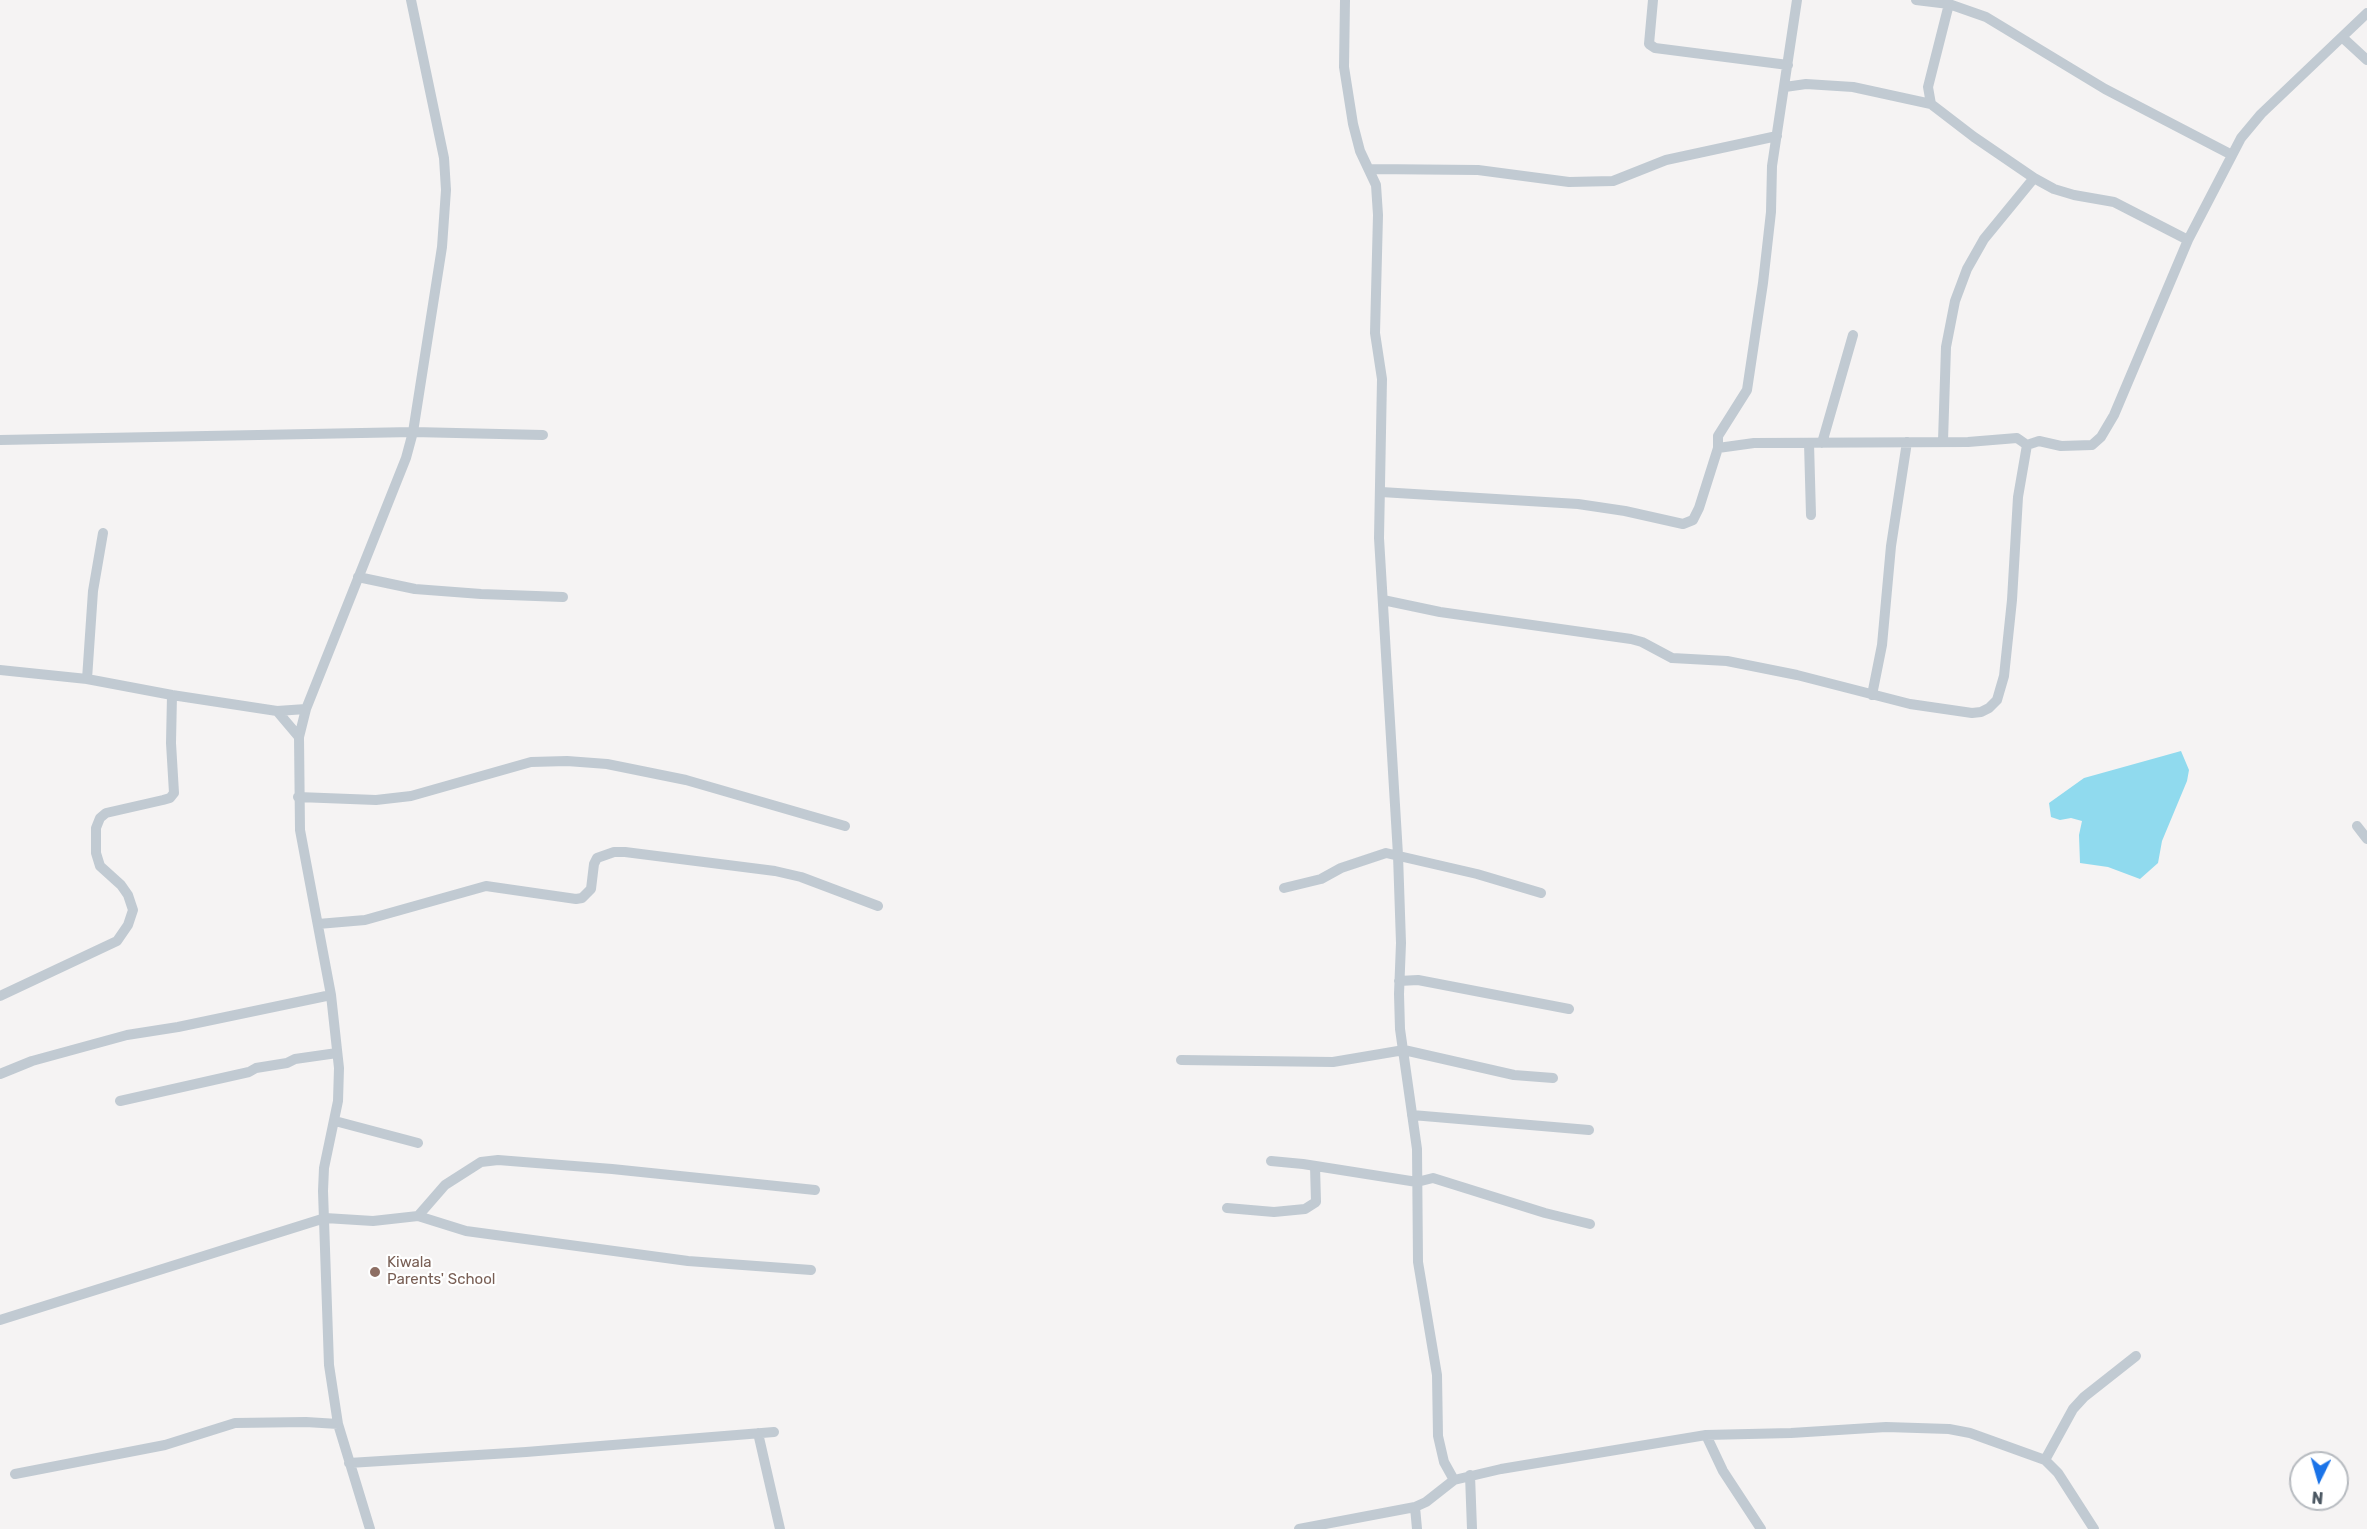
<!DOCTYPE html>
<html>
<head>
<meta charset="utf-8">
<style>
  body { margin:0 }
  #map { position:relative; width:2367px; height:1529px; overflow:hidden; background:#f5f3f3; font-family:Rubik,sans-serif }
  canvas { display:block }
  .north { position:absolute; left:2289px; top:1451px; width:60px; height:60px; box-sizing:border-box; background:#fff; border:2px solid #b7bbc0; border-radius:50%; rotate:185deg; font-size:16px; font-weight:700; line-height:24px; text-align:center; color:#4a5661 }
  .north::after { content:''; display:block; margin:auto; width:21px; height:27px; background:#1a73e8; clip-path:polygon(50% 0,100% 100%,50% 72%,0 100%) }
</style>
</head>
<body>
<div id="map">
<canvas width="2367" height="1529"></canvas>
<div class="north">N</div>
</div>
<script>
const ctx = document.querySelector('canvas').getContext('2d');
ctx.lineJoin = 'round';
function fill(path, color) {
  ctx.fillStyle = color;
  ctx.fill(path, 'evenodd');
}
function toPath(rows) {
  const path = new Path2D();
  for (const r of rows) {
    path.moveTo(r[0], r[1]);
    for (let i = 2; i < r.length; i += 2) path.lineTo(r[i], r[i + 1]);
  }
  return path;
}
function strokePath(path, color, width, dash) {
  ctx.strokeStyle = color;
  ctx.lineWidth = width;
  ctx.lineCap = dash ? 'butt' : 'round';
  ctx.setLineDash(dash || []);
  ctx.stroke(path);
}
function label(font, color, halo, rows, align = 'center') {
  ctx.font = font + ' Rubik,sans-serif';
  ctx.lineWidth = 4.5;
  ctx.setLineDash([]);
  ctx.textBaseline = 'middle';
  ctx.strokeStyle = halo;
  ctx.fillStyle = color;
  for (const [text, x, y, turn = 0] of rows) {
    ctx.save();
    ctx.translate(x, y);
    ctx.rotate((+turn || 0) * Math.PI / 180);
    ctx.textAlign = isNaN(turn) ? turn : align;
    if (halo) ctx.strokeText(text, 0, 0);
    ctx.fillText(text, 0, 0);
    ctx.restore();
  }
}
const water = toPath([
  [2181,751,2189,770,2187,781,2162,841,2158,863,2140,879,2108,867,2080,863,2079,835,2082,821,2071,818,2060,820,2051,817,2049,803,2084,778]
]);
const minor = toPath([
  [1345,0,1344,67,1353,124,1360,151,1376,185,1378,215,1375,333,1382,379,1379,538,1398,855,1401,943,1399,994,1400,1029,1417,1149,1418,1262,1437,1375,1438,1436,1444,1462,1454,1480],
  [1653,0,1649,44,1655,48,1788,65],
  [1916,0,1949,4,1986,17,2105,89,2232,155],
  [1949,4,1928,87,1931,104,1974,137,2034,178,2054,189,2074,195,2114,202,2188,240],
  [2342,37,2367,60],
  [1785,87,1806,84,1853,87,1931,104],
  [1370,169,1478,170,1569,182,1613,181,1666,160,1777,136],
  [0,440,413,432,543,435],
  [1943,441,1946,347,1955,301,1967,269,1984,239,2034,178],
  [1809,443,1811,515],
  [1822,443,1853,335],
  [1718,448,1754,443,1968,442,2017,438,2027,445,2039,441,2061,446,2092,445,2101,437,2114,415,2188,240,2241,138,2261,114,2367,13],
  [1381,492,1578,504,1625,511,1683,524,1693,520,1699,508,1718,448,1718,436,1747,390,1763,283,1771,212,1772,166,1797,0],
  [358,577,415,589,481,594,563,597],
  [1383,600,1440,612,1631,639,1642,642,1672,658,1727,661,1797,675,1910,704,1972,713,1981,712,1989,708,1997,700,2004,676,2012,600,2018,497,2027,445],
  [0,670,87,679,172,695,277,711,306,709],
  [87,679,93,591,103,533],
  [1872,695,1882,645,1891,546,1907,442],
  [277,711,299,737],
  [298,797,376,800,411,796,531,762,567,761,607,764,686,780,845,826],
  [2357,826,2367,839],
  [1284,888,1321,879,1341,868,1386,853,1477,874,1541,893],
  [318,924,365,920,486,886,576,899,582,898,591,889,594,864,597,858,614,852,625,852,775,871,801,877,878,906],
  [1399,981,1418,980,1569,1009],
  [0,996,117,941,128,925,133,910,128,895,121,885,100,866,96,853,96,828,100,818,106,813,163,800,170,798,174,793,171,743,172,695],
  [1181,1060,1333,1062,1404,1050,1514,1075,1553,1078],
  [0,1074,32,1061,127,1035,178,1027,331,995],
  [120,1101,249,1072,256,1068,287,1063,295,1059,337,1053],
  [1412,1115,1589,1130],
  [335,1121,418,1143],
  [1271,1161,1303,1164,1417,1182,1433,1178,1545,1213,1590,1224],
  [1227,1208,1274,1212,1305,1209,1316,1202,1315,1166],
  [418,1216,466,1231,688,1261,811,1270],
  [0,1320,325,1218,373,1221,418,1216,445,1185,481,1162,498,1160,612,1169,815,1190],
  [758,1433,780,1529],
  [1706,1435,1723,1471,1761,1529],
  [2045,1460,2073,1409,2084,1397,2136,1356],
  [349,1463,526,1452,774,1432],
  [15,1474,165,1445,235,1423,306,1422,338,1424],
  [1470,1475,1472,1529],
  [1415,1507,1417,1529],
  [370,1529,338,1424,329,1365,323,1191,324,1168,338,1101,339,1068,331,995,300,830,299,737,306,709,406,458,413,432,442,247,446,190,444,158,411,0],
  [1299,1529,1415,1507,1426,1502,1454,1480,1501,1469,1706,1435,1791,1433,1886,1427,1949,1429,1970,1433,2045,1460,2058,1473,2094,1529]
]);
const markers = [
  [375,1272,6,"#8d6e63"]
];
const educationNames = [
  ["Kiwala",387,1263],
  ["Parents' School",387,1280]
];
fill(water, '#90daee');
strokePath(minor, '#c1cad2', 10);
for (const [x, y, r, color] of markers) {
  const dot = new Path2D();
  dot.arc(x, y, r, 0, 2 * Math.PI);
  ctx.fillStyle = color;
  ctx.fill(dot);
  strokePath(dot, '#fff', 2);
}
label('15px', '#785e54', '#fff', educationNames, 'left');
</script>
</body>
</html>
